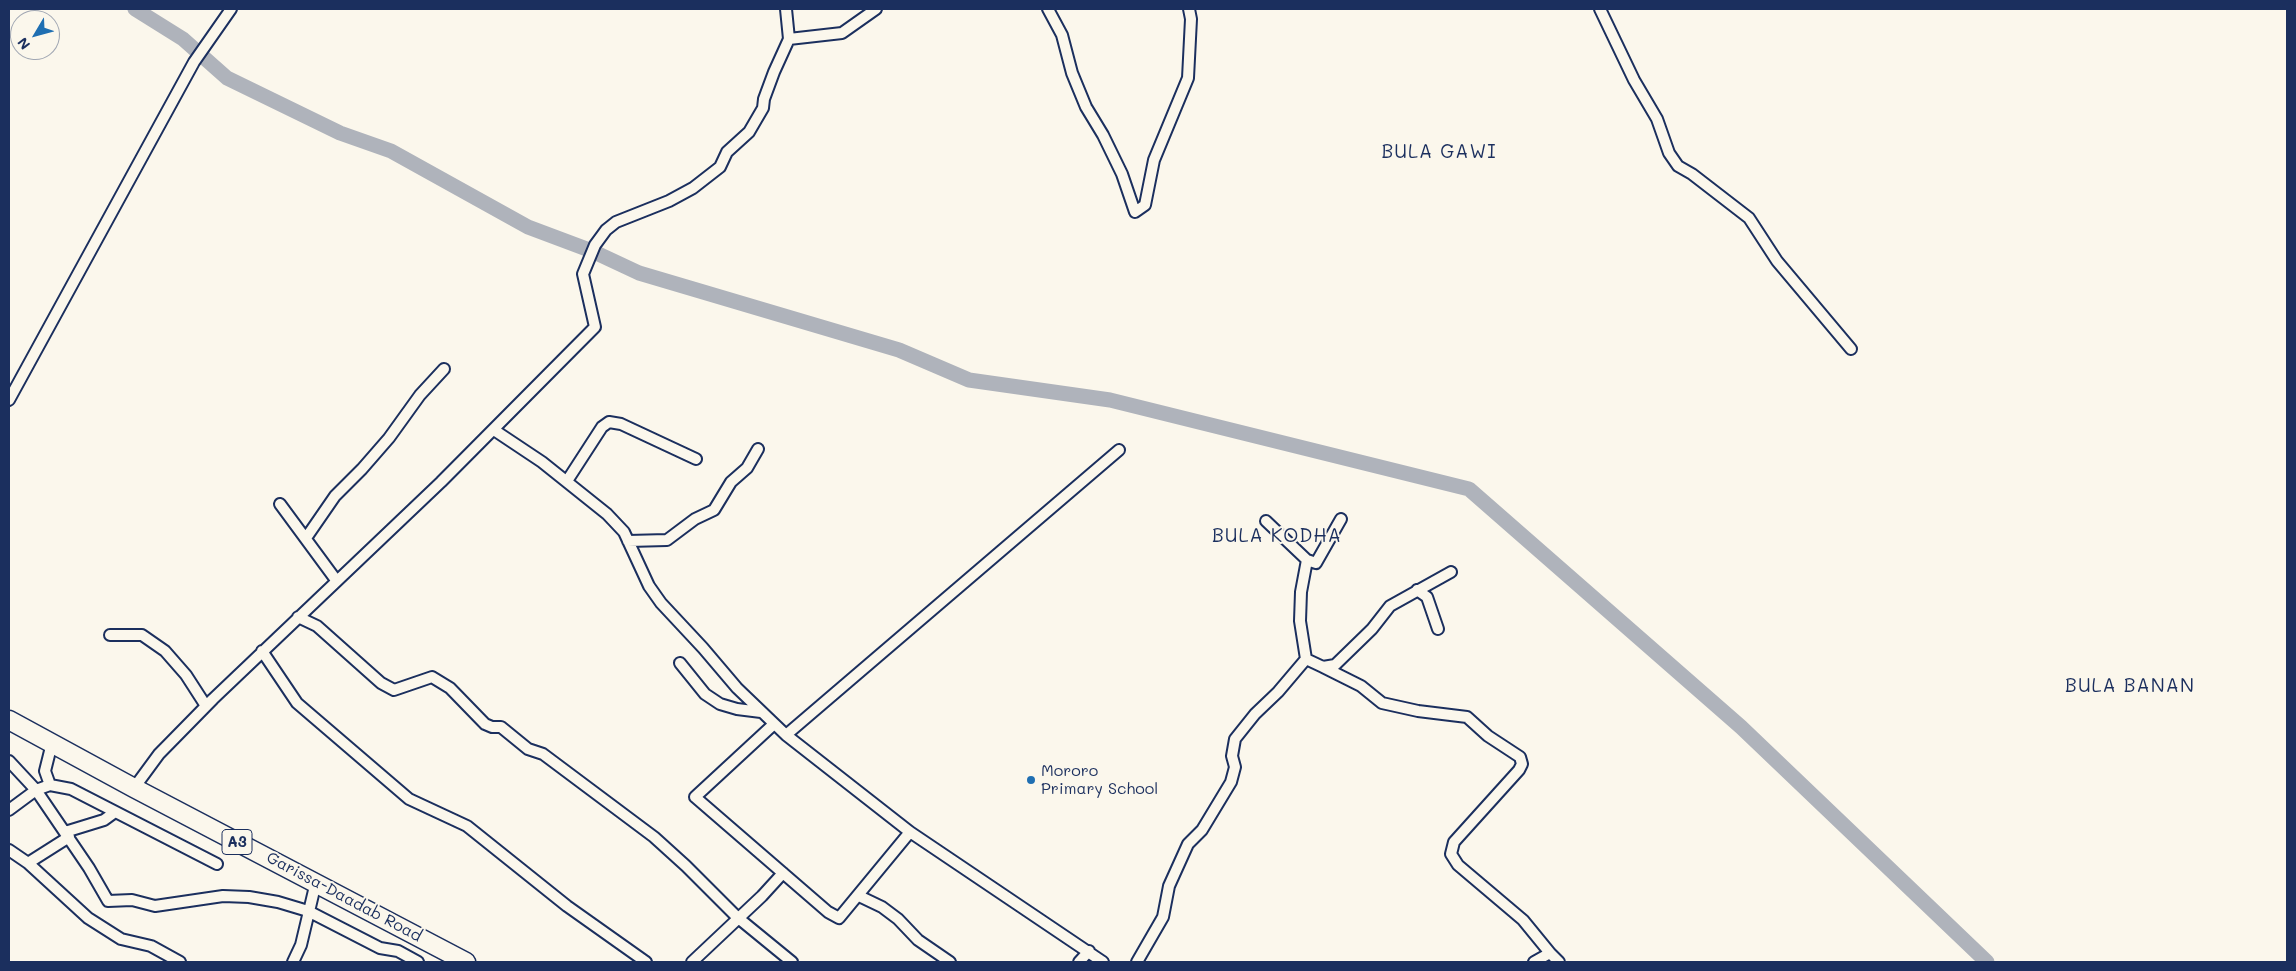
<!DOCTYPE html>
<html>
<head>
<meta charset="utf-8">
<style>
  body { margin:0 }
  #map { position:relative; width:2296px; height:971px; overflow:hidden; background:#fbf7ec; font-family:Mali,sans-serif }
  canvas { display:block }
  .frame { position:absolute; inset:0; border:10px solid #1b2f5e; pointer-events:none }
  .north { position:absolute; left:10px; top:10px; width:50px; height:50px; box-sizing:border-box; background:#fbf7ec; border:1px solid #a1a7b3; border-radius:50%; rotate:233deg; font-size:14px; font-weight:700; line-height:20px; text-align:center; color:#1b2f5e }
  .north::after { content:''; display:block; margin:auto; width:18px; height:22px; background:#1f6fb2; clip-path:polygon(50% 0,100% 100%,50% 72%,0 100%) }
</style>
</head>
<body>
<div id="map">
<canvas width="2296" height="971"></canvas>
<div class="frame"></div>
<div class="north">N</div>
</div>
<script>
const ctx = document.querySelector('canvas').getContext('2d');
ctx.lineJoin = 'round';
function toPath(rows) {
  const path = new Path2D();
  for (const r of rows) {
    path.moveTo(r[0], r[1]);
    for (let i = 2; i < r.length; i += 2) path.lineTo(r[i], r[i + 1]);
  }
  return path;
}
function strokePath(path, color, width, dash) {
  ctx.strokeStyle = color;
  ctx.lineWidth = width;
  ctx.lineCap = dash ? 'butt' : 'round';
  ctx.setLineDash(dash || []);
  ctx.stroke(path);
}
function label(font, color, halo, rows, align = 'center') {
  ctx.font = font + ' Mali,sans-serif';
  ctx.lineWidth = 4;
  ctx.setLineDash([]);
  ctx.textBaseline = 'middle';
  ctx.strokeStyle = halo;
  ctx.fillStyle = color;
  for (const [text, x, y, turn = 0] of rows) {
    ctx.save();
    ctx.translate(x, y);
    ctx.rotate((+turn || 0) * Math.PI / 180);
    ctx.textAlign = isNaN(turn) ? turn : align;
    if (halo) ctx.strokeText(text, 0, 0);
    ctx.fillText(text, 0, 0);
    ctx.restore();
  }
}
const river = toPath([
  [135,9,183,39,227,78,340,133,391,151,528,227,592,251,639,273,899,350,969,380,1110,400,1469,489,1741,727,1987,962]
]);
const street = toPath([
  [1048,9,1062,35,1072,73,1086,107,1103,135,1122,174,1135,212,1145,205,1154,160,1188,78,1191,19,1189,9],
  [1600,9,1634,80,1657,119,1669,153,1678,166,1692,174,1749,218,1777,261,1851,349],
  [789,39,842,33,876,9],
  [9,400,194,62,231,9],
  [494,430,542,462,607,514,624,532,649,586,661,603,703,648,737,688,786,735,910,832,1103,962],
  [567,481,602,427,609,422,621,424,696,459],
  [280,504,336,580],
  [1266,521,1307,560,1301,592,1300,621,1306,659],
  [306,538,335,496,362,469,389,438,420,395,444,369],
  [628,541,667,540,695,519,714,510,731,482,747,468,758,449],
  [1307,560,1316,563,1341,519],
  [1417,590,1427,597,1438,629],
  [298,617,317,626,381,683,394,690,432,677,450,688,485,724,492,727,501,727,528,749,543,754,654,837,686,866,737,917,792,962],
  [110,635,142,635,165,651,186,675,206,706],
  [262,651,297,703,409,799,467,826,567,906,646,962],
  [680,663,705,694,720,704,737,709,761,712],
  [1323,667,1361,686,1382,703,1418,711,1467,717,1488,736,1520,757,1522,764,1519,770,1454,842,1451,854,1458,865,1523,920,1550,953],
  [774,724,695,797,828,912,839,918,910,832],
  [786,735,1119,450],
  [9,761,36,790,89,868,108,901,132,900,155,906,223,896,249,897,278,902,308,911,380,948,398,951,418,962],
  [50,785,71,789,217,864],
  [134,788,159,754,213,699,441,482,595,327,583,274,595,245,606,230,616,222,669,201,693,188,720,167,727,152,749,132,763,108,764,99,774,72,789,39,786,9],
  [9,810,36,790,50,785,45,771,52,743],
  [65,832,104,820,115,812],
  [9,850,28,863,88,918,121,939,151,946,180,962],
  [28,863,69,837],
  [859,896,882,907,898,919,918,940,950,962],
  [293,962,301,945,316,882],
  [692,962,762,896,783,873],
  [1079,962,1089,951],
  [1137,962,1163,917,1169,886,1188,844,1202,830,1231,782,1235,767,1232,756,1235,739,1255,714,1278,692,1306,659,1323,667,1335,665,1372,629,1390,606,1451,572],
  [1534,962,1550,953,1559,962]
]);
const highway = toPath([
  [9,720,134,788,466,962]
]);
const markers = [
  [1031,780,5,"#1f6fb2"]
];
const shields = [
  [237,842,30]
];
const shieldNames = [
  ["A3",237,842]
];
const poiNames = [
  ["Mororo",1041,771],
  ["Primary School",1041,789]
];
const streetNames = [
  ["Garissa-Daadab Road",344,897,28]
];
const quarterNames = [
  ["BULA GAWI",1439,152],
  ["BULA KODHA",1277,536],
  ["BULA BANAN",2130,686]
];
strokePath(river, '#afb3bb', 15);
strokePath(street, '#1b2f5e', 14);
strokePath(highway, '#1b2f5e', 21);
strokePath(street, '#fbf7ec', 10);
strokePath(highway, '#fbf7ec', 18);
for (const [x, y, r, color] of markers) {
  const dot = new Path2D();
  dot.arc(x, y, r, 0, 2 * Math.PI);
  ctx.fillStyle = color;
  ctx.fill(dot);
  strokePath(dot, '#fbf7ec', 2);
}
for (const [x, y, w] of shields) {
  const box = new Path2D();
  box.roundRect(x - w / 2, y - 12.5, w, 25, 4);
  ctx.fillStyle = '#fbf7ec';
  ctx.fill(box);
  strokePath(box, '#1b2f5e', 1);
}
label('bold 15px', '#1b2f5e', null, shieldNames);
label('16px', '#1b2f5e', '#fbf7ec', poiNames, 'left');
label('16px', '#1b2f5e', '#fbf7ec', streetNames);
ctx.letterSpacing = '1px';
label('19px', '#1b2f5e', '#fbf7ec', quarterNames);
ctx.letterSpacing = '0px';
</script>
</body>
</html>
